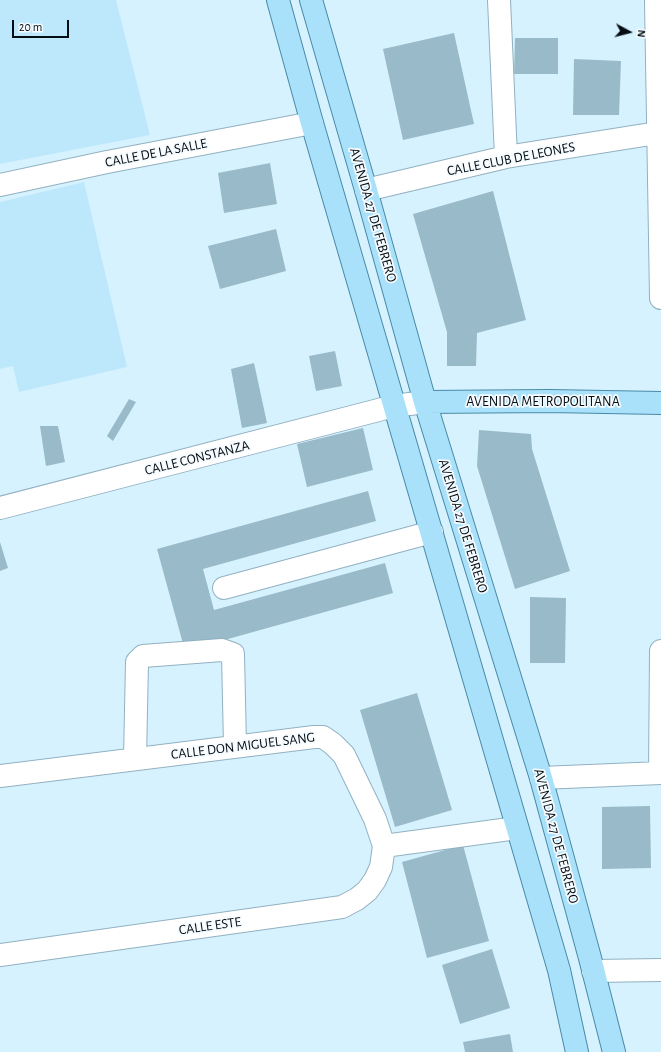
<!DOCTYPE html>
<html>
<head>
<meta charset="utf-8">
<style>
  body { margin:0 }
  #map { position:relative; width:661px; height:1052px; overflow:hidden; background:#d7f2ff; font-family:"Alegreya Sans",sans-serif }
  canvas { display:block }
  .north { position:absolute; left:609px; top:12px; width:40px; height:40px; -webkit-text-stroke:3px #f5fbff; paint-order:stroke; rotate:97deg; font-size:11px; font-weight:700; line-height:16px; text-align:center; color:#030d12 }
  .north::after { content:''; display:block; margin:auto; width:14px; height:18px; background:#030d12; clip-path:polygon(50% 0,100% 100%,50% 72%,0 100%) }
  .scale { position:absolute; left:12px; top:20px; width:57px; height:18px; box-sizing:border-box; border:2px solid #030d12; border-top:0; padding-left:5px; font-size:12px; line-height:14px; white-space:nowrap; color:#030d12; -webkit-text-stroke:3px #f5fbff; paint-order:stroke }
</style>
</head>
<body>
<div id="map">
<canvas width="661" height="1052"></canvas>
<div class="north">N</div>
<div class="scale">20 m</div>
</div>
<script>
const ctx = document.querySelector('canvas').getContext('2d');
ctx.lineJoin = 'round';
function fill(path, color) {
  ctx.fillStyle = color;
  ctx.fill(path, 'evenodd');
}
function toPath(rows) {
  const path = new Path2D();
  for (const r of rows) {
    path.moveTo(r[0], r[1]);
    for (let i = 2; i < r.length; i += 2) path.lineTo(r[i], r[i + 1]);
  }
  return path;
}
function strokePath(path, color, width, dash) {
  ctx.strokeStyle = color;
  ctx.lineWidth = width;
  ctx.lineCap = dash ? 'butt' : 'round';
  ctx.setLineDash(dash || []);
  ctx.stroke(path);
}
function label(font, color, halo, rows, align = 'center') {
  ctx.font = font + ' "Alegreya Sans",sans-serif';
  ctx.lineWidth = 3.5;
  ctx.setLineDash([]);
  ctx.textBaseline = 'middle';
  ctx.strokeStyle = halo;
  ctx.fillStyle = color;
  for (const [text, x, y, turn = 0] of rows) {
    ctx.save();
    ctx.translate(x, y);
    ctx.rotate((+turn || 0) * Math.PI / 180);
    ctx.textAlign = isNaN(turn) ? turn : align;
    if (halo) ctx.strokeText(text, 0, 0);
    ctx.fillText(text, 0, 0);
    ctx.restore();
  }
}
const built = toPath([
  [0,0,116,0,150,135,0,164],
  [84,182,127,367,19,392,13,366,0,369,0,202]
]);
const building = toPath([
  [454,33,474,124,403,140,383,49],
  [515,38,558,38,558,74,514,74],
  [574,59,621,61,619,115,573,115],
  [270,163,277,204,224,213,218,173],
  [493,191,526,320,477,333,476,366,447,366,447,332,413,214],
  [276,229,286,271,220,289,208,246],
  [335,351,342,386,316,391,309,356],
  [254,363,267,423,242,428,231,369],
  [129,399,136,402,113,441,107,436],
  [40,426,58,426,65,462,46,466],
  [363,428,373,470,307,487,297,444],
  [479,430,531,434,532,449,570,571,515,589,477,466],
  [368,491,376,521,203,569,214,610,385,563,393,593,185,651,157,549],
  [0,542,8,568,0,571],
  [530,597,566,598,565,663,530,663],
  [417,693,452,810,395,827,360,710],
  [650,806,651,868,602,869,602,807],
  [463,845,489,941,427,958,402,862],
  [492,949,510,1008,460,1024,442,965],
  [510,1034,513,1052,465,1052,463,1042]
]);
const minor = toPath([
  [499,0,506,157],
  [656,0,661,298],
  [0,185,107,162,312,123],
  [366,190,506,157,657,133],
  [0,508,394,406,425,402],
  [224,588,432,532],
  [135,759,137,662,143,656,222,650,233,654,235,746],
  [660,773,661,651],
  [0,776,314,737,323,737,333,744,344,755,375,819,384,846,517,828],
  [541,778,661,773],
  [0,955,342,907,357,899,367,891,375,880,381,867,384,846],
  [593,971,661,970]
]);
const major = toPath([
  [278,0,312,123,559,970,577,1052],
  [311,0,366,190,425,402,541,778,590,958,614,1052],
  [425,402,550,401,661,403]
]);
const streetNames = [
  ["CALLE DE LA SALLE",156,153,-11],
  ["CALLE CLUB DE LEONES",511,159,-11],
  ["AVENIDA 27 DE FEBRERO",373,215,74],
  ["AVENIDA METROPOLITANA",543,402],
  ["CALLE CONSTANZA",197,458,-14],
  ["AVENIDA 27 DE FEBRERO",463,526,73],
  ["CALLE DON MIGUEL SANG",243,746,-7],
  ["AVENIDA 27 DE FEBRERO",556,836,75],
  ["CALLE ESTE",210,926,-8]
];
fill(built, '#bde8fc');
fill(building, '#99bac9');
strokePath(minor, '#91b1c1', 24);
strokePath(major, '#498aa6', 24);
strokePath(minor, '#fff', 22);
strokePath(major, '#a9e1fa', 22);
label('14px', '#030d12', '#f5fbff', streetNames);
</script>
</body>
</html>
